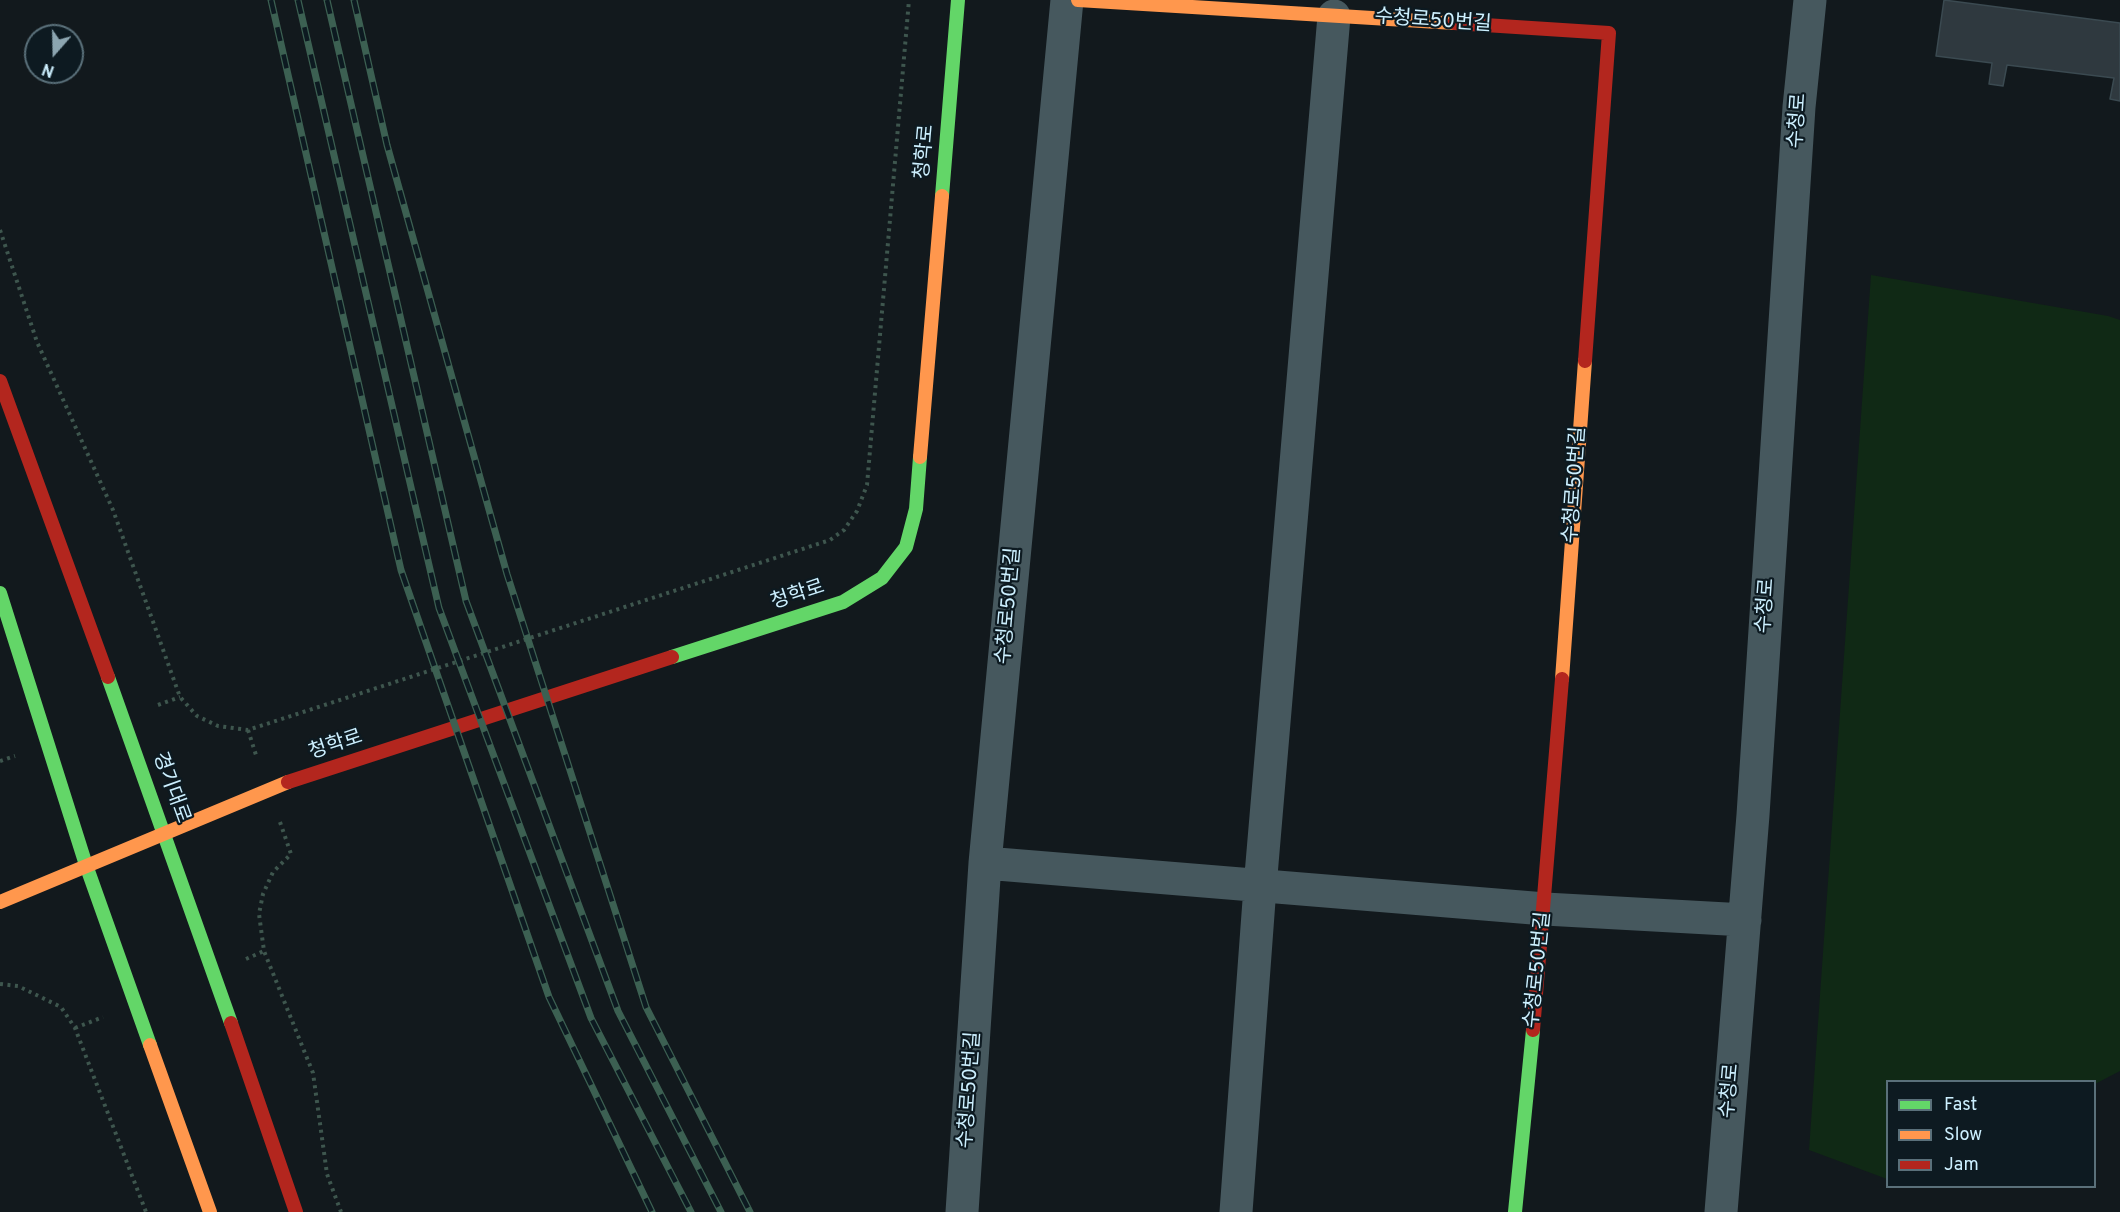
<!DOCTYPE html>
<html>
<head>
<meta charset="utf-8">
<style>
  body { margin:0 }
  #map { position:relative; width:2120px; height:1212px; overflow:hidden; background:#12191d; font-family:Overpass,sans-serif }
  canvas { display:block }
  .legend { position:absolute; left:1886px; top:1080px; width:210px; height:108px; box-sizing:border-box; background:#0d1a21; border:2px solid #5a707a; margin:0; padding:8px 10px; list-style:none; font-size:18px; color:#cdf0ff }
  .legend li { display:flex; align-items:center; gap:12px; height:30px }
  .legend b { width:30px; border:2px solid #5a707a }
  .north { position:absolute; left:24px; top:24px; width:60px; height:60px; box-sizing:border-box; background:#0d1a21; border:2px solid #5a707a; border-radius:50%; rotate:200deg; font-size:16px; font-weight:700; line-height:24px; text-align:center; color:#cdf0ff }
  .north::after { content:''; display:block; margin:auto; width:21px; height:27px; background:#8ca5b0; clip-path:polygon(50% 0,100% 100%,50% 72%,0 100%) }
</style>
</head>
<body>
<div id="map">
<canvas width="2120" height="1212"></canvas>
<ul class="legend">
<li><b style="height:8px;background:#63d668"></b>Fast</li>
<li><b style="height:8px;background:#ff974d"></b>Slow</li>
<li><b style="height:8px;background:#b3261e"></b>Jam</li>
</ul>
<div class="north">N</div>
</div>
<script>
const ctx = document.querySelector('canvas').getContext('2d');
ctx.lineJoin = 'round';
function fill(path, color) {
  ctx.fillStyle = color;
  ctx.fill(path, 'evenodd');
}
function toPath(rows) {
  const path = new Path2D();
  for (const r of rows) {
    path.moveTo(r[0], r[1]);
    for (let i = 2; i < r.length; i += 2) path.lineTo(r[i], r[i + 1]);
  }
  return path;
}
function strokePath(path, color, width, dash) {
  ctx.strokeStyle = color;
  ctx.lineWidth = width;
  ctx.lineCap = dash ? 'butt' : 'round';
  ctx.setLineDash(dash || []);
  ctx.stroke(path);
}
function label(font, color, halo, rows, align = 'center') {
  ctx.font = font + ' Overpass,"Noto Sans KR",sans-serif';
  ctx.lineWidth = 4.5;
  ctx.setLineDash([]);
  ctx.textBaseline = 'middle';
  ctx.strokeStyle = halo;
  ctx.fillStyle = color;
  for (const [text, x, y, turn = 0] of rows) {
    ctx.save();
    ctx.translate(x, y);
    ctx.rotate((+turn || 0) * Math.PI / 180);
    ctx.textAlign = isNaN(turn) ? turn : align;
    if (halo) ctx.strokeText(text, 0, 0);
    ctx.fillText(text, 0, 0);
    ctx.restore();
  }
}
const green = toPath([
  [1871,275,2108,316,2120,320,2120,1071,2095,1084,2094,1082,1888,1082,1887,1179,1809,1150]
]);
const building = toPath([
  [1944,0,2120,23,2120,101,2110,99,2114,78,2007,65,2003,86,1989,84,1992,63,1936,56,1944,0]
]);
const path = toPath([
  [0,230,37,342,113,510,180,697,197,716,218,726,248,730,830,540,844,530,857,511,867,485,909,0],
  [158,705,180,697],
  [248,730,256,755],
  [0,761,15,756],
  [280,822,291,854,273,872,263,894,259,914,264,951,313,1073,327,1174,341,1212],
  [246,959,264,951],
  [0,984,18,986,61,1007,75,1028,146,1212],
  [75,1028,103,1017]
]);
const street = toPath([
  [985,863,1545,909,1745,920],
  [962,1212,985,863,1067,0],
  [1236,1212,1260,887,1334,16],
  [1721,1212,1753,815,1799,107,1810,0]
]);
const fast = toPath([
  [942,196,958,0],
  [0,593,86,865,150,1045],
  [672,657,843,602,882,578,906,547,916,509,920,457],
  [108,677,231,1023],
  [1515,1212,1533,1030]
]);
const slow = toPath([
  [1078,0,1454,23],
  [920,457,942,196],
  [1562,679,1585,361],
  [0,902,288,782],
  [150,1045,210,1212]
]);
const jam = toPath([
  [1454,23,1609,33,1585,361],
  [0,381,108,677],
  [288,782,672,657],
  [231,1023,296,1212],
  [1533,1030,1562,679]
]);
const rail = toPath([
  [271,0,401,570,549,997,652,1212],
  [298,0,439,608,591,1018,691,1212],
  [327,0,466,601,618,1011,721,1212],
  [354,0,387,145,507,574,646,1007,750,1212]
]);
const streetNames = [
  ["수청로50번길",1433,22,4],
  ["수청로",1799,121,-86],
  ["청학로",926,152,-85],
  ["수청로50번길",1576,485,-86],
  ["청학로",798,596,-18],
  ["수청로50번길",1010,606,-85],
  ["수청로",1767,606,-86],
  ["청학로",336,746,-18],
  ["경기대로",170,788,70],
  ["수청로50번길",1539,970,-84],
  ["수청로50번길",971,1090,-86],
  ["수청로",1731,1091,-85]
];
fill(green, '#102915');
fill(building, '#2f393f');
strokePath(building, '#3b4a51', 1.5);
strokePath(path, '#3e564e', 4, [3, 4.5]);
strokePath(street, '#46585e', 33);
strokePath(fast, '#63d668', 14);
strokePath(slow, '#ff974d', 14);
strokePath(jam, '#b3261e', 14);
strokePath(rail, '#3c6052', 7);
strokePath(rail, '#0d1a21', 4.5, [14]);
label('20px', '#cdf0ff', '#0d1a21', streetNames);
</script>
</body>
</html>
